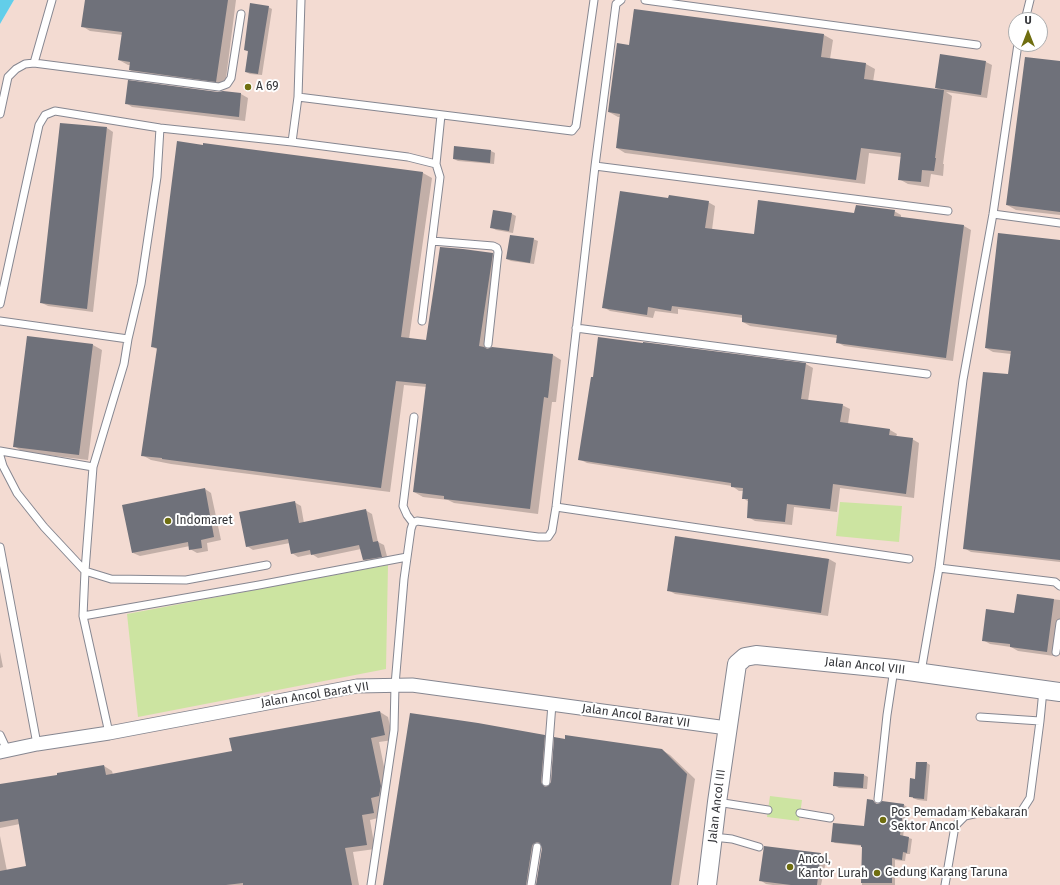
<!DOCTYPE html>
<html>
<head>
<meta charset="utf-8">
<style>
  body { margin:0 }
  #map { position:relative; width:1060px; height:885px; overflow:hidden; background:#e8eaf5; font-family:"Fira Sans",sans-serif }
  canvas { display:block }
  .north { position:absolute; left:1008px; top:12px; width:40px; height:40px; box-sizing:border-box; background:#fff; border:1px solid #adaeaf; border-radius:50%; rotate:0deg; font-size:11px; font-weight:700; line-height:16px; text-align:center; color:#333438 }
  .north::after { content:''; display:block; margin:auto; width:14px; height:18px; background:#6f6e10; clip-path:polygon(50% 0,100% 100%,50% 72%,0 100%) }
</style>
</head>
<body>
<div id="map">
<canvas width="1060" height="885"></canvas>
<div class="north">U</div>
</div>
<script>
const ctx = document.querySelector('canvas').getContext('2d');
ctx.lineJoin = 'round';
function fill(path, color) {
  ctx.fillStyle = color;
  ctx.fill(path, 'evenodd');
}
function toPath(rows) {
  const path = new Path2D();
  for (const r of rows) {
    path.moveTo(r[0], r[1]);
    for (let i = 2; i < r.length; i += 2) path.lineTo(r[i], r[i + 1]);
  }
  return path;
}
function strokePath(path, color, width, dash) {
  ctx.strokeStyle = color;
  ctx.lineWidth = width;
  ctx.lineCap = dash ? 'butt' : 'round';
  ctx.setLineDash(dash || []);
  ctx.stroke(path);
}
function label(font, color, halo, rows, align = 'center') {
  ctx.font = font + ' "Fira Sans",sans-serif';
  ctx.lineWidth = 4;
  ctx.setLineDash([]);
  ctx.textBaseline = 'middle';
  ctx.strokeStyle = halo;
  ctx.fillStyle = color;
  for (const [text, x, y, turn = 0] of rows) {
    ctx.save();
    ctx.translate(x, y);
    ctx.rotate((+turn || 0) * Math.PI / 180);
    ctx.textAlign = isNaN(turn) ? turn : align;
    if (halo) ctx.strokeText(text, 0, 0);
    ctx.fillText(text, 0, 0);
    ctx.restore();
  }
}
const industrial = toPath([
  [14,0,1060,0,1060,885,0,885,0,24],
  [1016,20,1040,20,1040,44,1016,44]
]);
const green = toPath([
  [840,502,902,506,899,542,836,536],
  [388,565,386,669,138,717,127,614],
  [770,796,802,800,799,821,767,817]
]);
const water = toPath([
  [0,0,14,0,0,24]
]);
const shadow = toPath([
  [86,0,236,0,225,86,138,75,130,70,130,65,128,65,119,60,123,35,90,31,82,26],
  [268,7,272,9,262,75,250,74,246,72,249,52,245,50],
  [634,10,824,35,833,40,830,59,866,64,875,69,873,82,941,91,936,88,986,62,992,65,987,98,946,92,952,96,943,164,944,164,943,176,931,174,929,187,908,184,899,179,902,157,869,153,865,184,625,153,617,148,621,117,618,117,609,112,630,46],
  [1060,62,1060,215,1016,210,1007,205],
  [224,92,241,94,248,98,245,121,132,107,126,103],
  [107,128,113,132,93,312,48,306,42,303],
  [204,145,423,173,432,178,409,339,427,341,492,254,501,259,487,350,553,355,561,360,556,402,552,402,538,514,454,503,448,500,423,497,414,492,427,387,404,385,390,492,171,464,151,460,142,455,158,350,152,346],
  [491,151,495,153,494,164,458,161,454,159],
  [669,200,708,202,715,206,712,230,755,235,855,214,894,211,901,215,901,218,964,226,971,230,953,361,844,346,837,342,837,338,750,326,743,322,743,318,678,309,678,314,655,311,653,318,610,311,603,307],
  [512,214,516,216,513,233,496,230,491,227],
  [533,239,538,241,534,264,511,261,507,259],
  [1060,241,1060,562,971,552,964,548,1009,375,1011,354,993,352,986,348],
  [28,337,93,345,102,350,88,460,23,452,14,446],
  [806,364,813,368,808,401,842,405,850,409,848,424,890,430,897,434,896,437,912,439,919,443,914,498,840,488,837,512,794,507,792,525,755,521,748,517,749,502,743,498,744,491,739,491,732,486,587,463,579,459],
  [205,489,211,493,221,540,207,543,208,551,197,553,190,549,190,546,140,556,133,553],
  [294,502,301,506,304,523,365,510,372,514,378,542,384,545,388,560,370,563,364,560,361,549,318,558,312,554,298,557,292,553,290,543,253,550,247,546],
  [676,537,829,559,836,563,828,616,675,594,668,590],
  [1018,595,1060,600,1060,640,1055,646,1054,656,1018,651,1011,647,990,644,983,640,1015,614],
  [0,652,3,667,0,668],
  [380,712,388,717,393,740,379,742,389,791,387,801,379,802,382,817,370,820,375,849,353,852,359,885,0,885,0,836,7,871,28,867,20,824,0,828,0,788,58,776,104,766,112,771,113,775,233,752],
  [544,736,552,741,548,788,662,750,670,755,695,779,679,885,537,885,543,846,540,851,535,885,384,885],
  [927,763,930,765,927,801,918,800,910,797,915,780],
  [864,775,868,777,867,789,839,788,834,785],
  [873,801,878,805,883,802,904,805,907,807,903,837,909,838,912,839,910,854,906,854,905,861,895,860,895,885,862,885,863,847,862,846,835,843,832,841,864,827],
  [820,854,827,857,821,885,773,885,766,884,760,880]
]);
const building = toPath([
  [85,0,228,0,216,82,129,70,130,62,118,60,122,32,81,27],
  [250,3,269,6,258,74,245,72,248,51,244,50],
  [634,9,824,34,821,57,866,63,864,79,944,90,935,158,936,158,934,171,922,170,921,182,898,180,901,153,861,148,856,180,616,148,620,114,608,112,617,43,629,45],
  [940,54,986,61,981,95,935,88],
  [1025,57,1060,61,1060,212,1006,205],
  [128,80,218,92,223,91,241,93,239,117,125,104],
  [60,123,107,127,87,309,40,303],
  [177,141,203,145,203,143,423,172,401,337,426,340,440,247,463,249,493,253,479,346,484,347,487,349,492,347,553,354,548,398,544,397,530,509,444,499,444,496,413,492,426,384,396,381,381,488,162,459,162,458,141,456,157,348,151,347],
  [454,146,491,150,490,163,453,159],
  [620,191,668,198,669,195,709,201,705,228,754,234,758,200,854,213,856,205,895,210,894,216,964,225,946,358,836,343,837,335,742,322,742,315,672,306,671,311,648,307,647,315,602,308],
  [493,210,512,213,509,231,490,228],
  [998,233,1060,240,1060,560,963,549,983,372,1008,374,1011,351,985,348],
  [510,235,534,238,530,263,506,259],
  [27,336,93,344,79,455,13,447],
  [598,337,643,343,643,342,806,363,801,399,843,404,840,422,890,429,889,435,913,438,906,494,833,484,830,509,787,504,785,522,747,518,748,499,742,499,743,488,731,487,731,483,578,460,591,377,593,377],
  [205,488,214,537,201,540,202,548,189,550,188,542,132,553,122,505],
  [295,501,299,523,366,509,373,542,378,541,382,557,363,560,359,545,311,555,310,550,291,554,288,539,246,547,239,512],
  [675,536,829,559,821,613,667,591],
  [1017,594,1054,599,1047,652,1010,647,1010,644,982,641,986,609,1014,613],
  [380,711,385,735,371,738,381,786,379,796,371,798,374,813,362,815,367,845,345,848,352,885,243,885,243,883,226,885,0,885,0,871,26,866,18,819,0,822,0,784,57,775,57,773,104,765,106,775,232,751,229,738],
  [410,713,478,723,545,735,541,782,542,784,545,787,548,786,551,782,554,737,565,739,565,735,662,749,687,774,671,885,536,885,542,848,540,843,537,842,533,844,532,846,526,885,383,885],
  [916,762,927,762,924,799,913,798,913,797,909,797,910,778,915,779],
  [834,772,864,774,863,788,833,786],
  [867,799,873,800,875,803,877,804,880,803,882,801,904,804,900,835,909,837,907,853,903,852,902,860,892,858,892,883,861,883,862,847,861,847,861,845,831,842,833,823,864,826],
  [764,846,821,853,817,885,791,885,759,881]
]);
const lane = toPath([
  [645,0,977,45],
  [1025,20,1030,0],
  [34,63,52,0],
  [298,97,572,131,576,126,594,0],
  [0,114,8,77,16,69,25,64,34,63,219,87,227,84,231,78,241,14],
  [292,142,298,97,301,0],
  [436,164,441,115],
  [595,166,948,211],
  [993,214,1060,223],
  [432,241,493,246,497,248,498,252,488,344],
  [0,304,39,125,45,115,55,111,160,128,292,142,408,157,436,164,440,177,422,321],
  [0,321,128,339],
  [576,328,927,374],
  [0,451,93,467],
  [0,456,3,466,17,493,44,527,85,571,111,579,186,580,267,565],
  [556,507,909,559],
  [413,523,407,515,403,506,414,417],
  [0,547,37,744],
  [939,568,1055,582,1060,586],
  [83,616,259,585,407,557],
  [1056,652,1060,623],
  [921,672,939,568,963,380,993,214,1018,44],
  [980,717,1040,721],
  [109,733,83,616,85,571,93,467,124,364,128,339,141,284,157,177,160,128],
  [0,735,7,750],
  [546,782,552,704],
  [878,799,887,715,894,669],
  [717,802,768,810],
  [800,813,830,818],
  [713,837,732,839,759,847],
  [371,885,394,730,395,685,404,579,411,529,413,523,417,521,538,537,548,537,552,531,556,507,595,166,616,4,621,0],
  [531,885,537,847],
  [945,885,955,826,965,816,987,811,1007,814,1021,812,1030,798,1040,721,1043,690]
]);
const street = toPath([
  [0,752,37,744,109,733,357,686,412,685,727,728]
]);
const secondary = toPath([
  [707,885,717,802,737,664,745,657,756,655,894,669,1060,692]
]);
const markers = [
  [248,87,4,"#6f6e10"],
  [168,521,4,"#6f6e10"],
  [883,820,4,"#6f6e10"],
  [790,867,4,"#6f6e10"],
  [877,873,4,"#6f6e10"]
];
const poiNames = [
  ["A 69",256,87],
  ["Indomaret",176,521],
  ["Pos Pemadam Kebakaran",891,813],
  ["Sektor Ancol",891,827],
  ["Ancol,",798,860],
  ["Kantor Lurah",798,874],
  ["Gedung Karang Taruna",885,873]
];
const streetNames = [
  ["Jalan Ancol VIII",865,666,6],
  ["Jalan Ancol Barat VII",315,695,-9],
  ["Jalan Ancol Barat VII",636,716,8],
  ["Jalan Ancol III",717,806,-83]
];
fill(industrial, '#f3dbd2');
fill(green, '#cce4a1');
fill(water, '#62cee9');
fill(shadow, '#0003');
fill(building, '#6f717a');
strokePath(lane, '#868791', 9);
strokePath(street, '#868791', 15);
strokePath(secondary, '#868791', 20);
strokePath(lane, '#fff', 7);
strokePath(street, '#fff', 13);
strokePath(secondary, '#fff', 18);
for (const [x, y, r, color] of markers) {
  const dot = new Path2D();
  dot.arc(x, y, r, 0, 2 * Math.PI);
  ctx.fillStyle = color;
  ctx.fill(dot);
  strokePath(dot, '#fff', 1.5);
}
label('12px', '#333438', '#fff', poiNames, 'left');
label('12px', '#333438', '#fff', streetNames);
</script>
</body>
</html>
